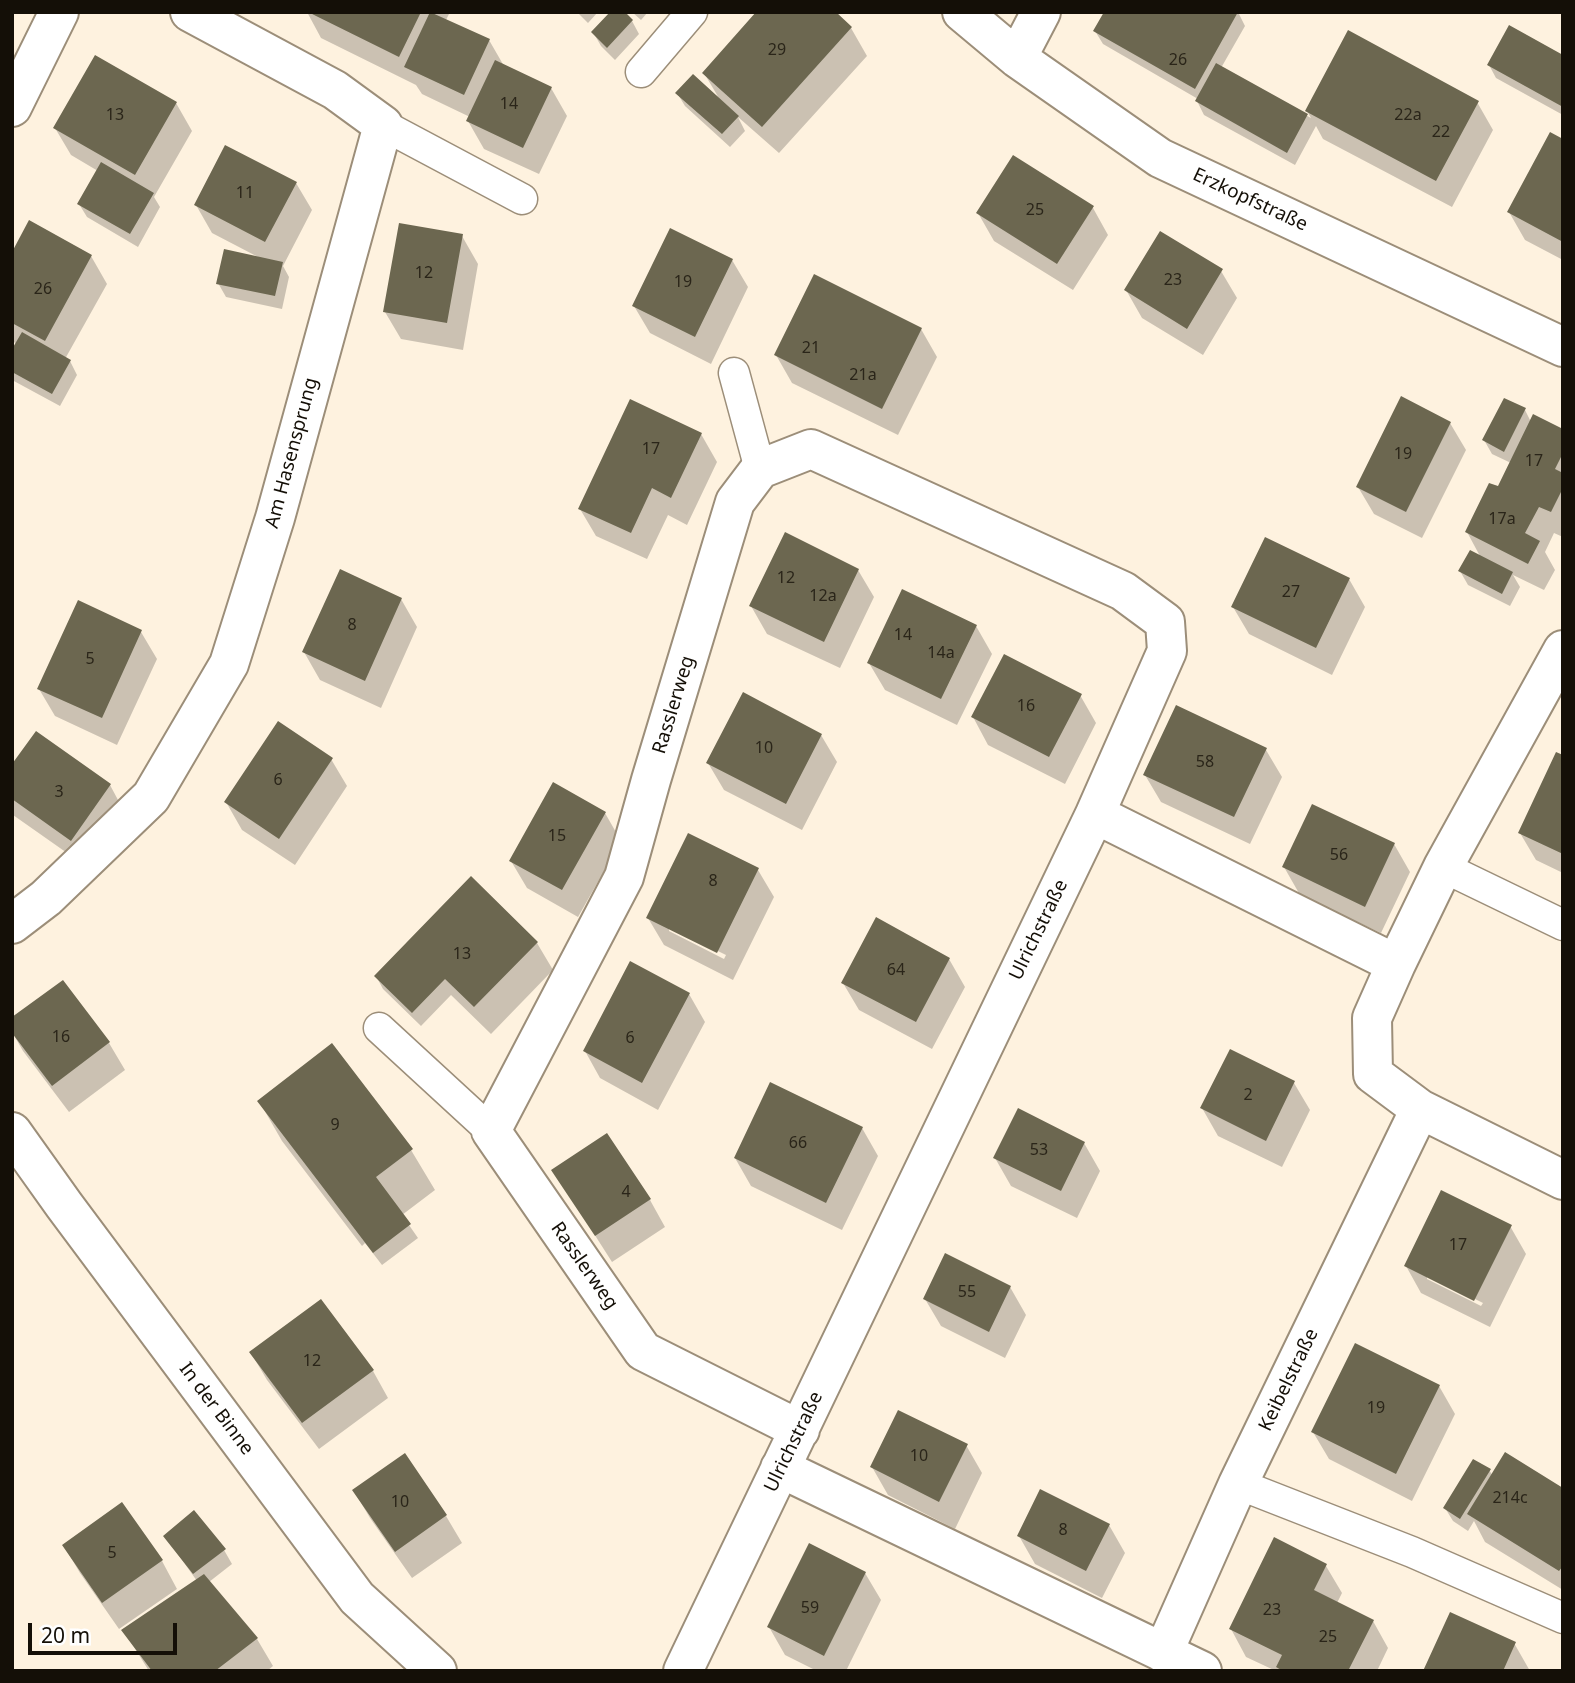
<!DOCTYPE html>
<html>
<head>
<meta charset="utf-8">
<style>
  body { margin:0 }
  #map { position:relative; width:1575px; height:1683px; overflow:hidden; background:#fef2df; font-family:"Noto Sans",sans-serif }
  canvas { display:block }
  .frame { position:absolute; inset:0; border:14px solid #140f07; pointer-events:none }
  .scale { position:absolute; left:28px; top:1623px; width:149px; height:32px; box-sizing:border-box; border:4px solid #140f07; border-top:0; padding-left:9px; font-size:21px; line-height:24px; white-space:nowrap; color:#140f07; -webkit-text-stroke:5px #fff; paint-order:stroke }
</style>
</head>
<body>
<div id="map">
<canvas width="1575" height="1683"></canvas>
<div class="frame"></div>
<div class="scale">20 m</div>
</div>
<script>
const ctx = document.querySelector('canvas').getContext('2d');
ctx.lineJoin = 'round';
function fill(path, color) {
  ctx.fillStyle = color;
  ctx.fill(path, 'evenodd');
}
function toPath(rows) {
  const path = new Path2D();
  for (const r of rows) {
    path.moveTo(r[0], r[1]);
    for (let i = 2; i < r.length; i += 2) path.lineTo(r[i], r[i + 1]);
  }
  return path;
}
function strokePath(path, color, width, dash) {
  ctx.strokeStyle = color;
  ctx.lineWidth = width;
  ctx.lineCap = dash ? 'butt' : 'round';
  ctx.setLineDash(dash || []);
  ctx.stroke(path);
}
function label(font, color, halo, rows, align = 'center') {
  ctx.font = font + ' "Noto Sans",sans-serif';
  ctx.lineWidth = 7;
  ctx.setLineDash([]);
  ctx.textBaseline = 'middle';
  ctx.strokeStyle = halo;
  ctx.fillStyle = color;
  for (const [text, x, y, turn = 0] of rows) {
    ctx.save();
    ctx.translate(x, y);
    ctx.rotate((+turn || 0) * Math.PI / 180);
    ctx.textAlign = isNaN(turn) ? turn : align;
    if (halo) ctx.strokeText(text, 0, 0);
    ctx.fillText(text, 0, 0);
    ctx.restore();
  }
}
const shadow = toPath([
  [307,12,450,12,446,20,489,40,504,66,551,88,567,116,539,174,484,149,468,121,470,117,422,94,416,85,321,38],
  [577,12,598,12,588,23],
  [632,12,648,12,641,20],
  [1238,12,1245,26,1221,68,1311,118,1307,111,1477,102,1493,130,1452,207,1323,139,1316,126,1295,165,1204,115,1197,101,1198,99,1103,44,1095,31],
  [632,21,639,34,615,60,601,46,593,32],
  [851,28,867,56,779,153,738,117,745,131,730,147,685,106,677,93,720,100,704,73],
  [1563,57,1563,115,1496,78,1489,65],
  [176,103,192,131,154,197,160,207,138,247,87,217,79,204,98,171,71,155,55,128],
  [1563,141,1563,260,1525,240,1509,212],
  [296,183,312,210,283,266,289,277,282,309,226,297,218,283,260,258,212,233,196,205],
  [1093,208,1108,235,1073,290,994,241,978,213],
  [462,236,478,264,463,350,401,339,385,312],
  [12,256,91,256,107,284,65,359,70,361,77,375,60,406,12,380,12,353,17,344,12,341],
  [732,260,748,287,711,364,650,333,634,306],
  [1221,271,1237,298,1203,355,1142,318,1126,290],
  [921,329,937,357,898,435,792,383,776,355],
  [1525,410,1531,422,1563,431,1563,537,1554,533,1545,552,1555,570,1544,590,1513,575,1520,587,1510,606,1468,585,1460,571,1481,558,1467,532,1498,488,1511,463,1492,454,1484,440],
  [1450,423,1466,450,1422,538,1374,514,1358,487],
  [701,434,717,462,687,525,668,515,647,559,596,536,580,509],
  [858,570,874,597,840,668,767,634,751,606],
  [1349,579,1365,607,1332,675,1249,634,1233,607],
  [401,599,417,627,381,708,320,680,304,652],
  [976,626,992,654,957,725,885,690,869,663],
  [141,632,157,659,117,745,55,716,39,689],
  [1080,695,1096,723,1065,784,988,745,973,717],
  [821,735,837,762,802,830,724,790,708,763],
  [1266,750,1282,777,1250,844,1161,802,1145,775],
  [1563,757,1563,873,1536,860,1520,833],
  [331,759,347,786,295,865,242,830,226,802],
  [12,767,110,785,125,813,87,867,13,815],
  [605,813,621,841,578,917,527,888,511,861],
  [1394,844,1410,872,1381,933,1300,895,1284,867],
  [758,870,774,897,733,980,664,945,648,918],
  [669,927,726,955,724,959,669,931],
  [537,943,553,970,491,1034,451,995,421,1026,383,989,376,976],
  [949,959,965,987,932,1049,859,1010,843,983],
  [62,982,109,1043,125,1070,69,1112,23,1051,12,1032],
  [689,994,705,1022,658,1110,600,1078,585,1051],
  [1294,1083,1310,1110,1282,1167,1218,1136,1202,1108],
  [259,1101,411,1150,435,1190,402,1215,418,1238,382,1265,365,1243,362,1246,282,1141],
  [862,1128,878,1156,842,1230,751,1186,735,1158],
  [1084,1143,1100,1171,1077,1218,1011,1186,995,1158],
  [554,1171,650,1200,665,1227,612,1262],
  [1510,1226,1526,1254,1490,1327,1421,1293,1406,1266],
  [1427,1275,1483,1303,1481,1306,1427,1279],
  [1010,1287,1026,1315,1005,1358,941,1326,925,1299],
  [251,1353,373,1371,388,1398,319,1449,267,1380],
  [1439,1386,1455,1414,1412,1501,1329,1459,1313,1432],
  [966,1445,982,1473,955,1529,888,1495,872,1467],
  [1489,1470,1493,1476,1563,1490,1563,1590,1485,1542,1474,1521,1468,1531,1453,1521,1445,1508],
  [354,1491,446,1516,462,1543,412,1578,370,1518],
  [122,1505,162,1561,177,1589,119,1629,80,1573,64,1546],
  [1109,1525,1125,1553,1102,1598,1035,1564,1019,1536],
  [165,1536,224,1550,232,1564,209,1582,257,1639,273,1666,267,1671,149,1671,124,1631,197,1581],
  [1275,1540,1326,1566,1342,1593,1337,1603,1373,1621,1388,1648,1377,1671,1276,1671,1246,1657,1231,1629],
  [865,1573,881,1600,846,1671,817,1671,785,1655,769,1627],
  [1514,1643,1530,1671,1425,1671]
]);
const building = toPath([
  [308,12,421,12,399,57],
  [430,12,490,39,464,95,404,67],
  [610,12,625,12,633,20,607,48,591,32],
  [756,12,836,12,852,27,762,127,702,73],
  [1104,12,1238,12,1195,89,1093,31],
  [1509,25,1563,55,1563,107,1487,65],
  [1348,30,1479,101,1436,181,1305,111],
  [95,55,177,102,135,175,53,128],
  [495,60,552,87,523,148,466,121],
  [1216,63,1308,114,1287,153,1195,101],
  [693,74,739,116,722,134,675,93],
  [1550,132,1563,139,1563,242,1507,212],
  [225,145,297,182,265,242,194,205],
  [1013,155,1094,206,1057,264,976,213],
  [101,162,154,193,130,234,77,204],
  [29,220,92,255,45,341,12,323,12,252],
  [399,223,463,234,447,323,383,312],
  [670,228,733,259,695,337,632,306],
  [1160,231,1223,269,1187,329,1124,290],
  [224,249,283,262,275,296,216,284],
  [814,274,922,328,882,409,774,355],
  [22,332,71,360,52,394,12,372,12,349],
  [1401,396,1451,422,1406,512,1356,487],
  [1504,398,1526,408,1504,452,1482,440],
  [630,399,702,433,671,498,652,488,631,533,578,509],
  [1533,414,1563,429,1563,453,1555,469,1563,473,1563,488,1551,512,1539,507,1525,533,1540,541,1528,564,1465,532,1489,483,1498,486],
  [785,532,859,569,824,642,749,606],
  [1265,537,1350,578,1316,648,1231,607],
  [1470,550,1513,572,1502,594,1458,571],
  [340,569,402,598,365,681,302,652],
  [902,589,977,625,941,699,867,663],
  [78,600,142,630,102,718,37,689],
  [1004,654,1082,694,1049,757,971,717],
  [743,692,822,734,786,804,706,763],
  [1176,705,1267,748,1234,817,1143,775],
  [278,721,333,758,279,839,224,802],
  [36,731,111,784,71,841,12,799,12,764],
  [1556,752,1563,755,1563,854,1518,833],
  [553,782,606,812,562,890,509,861],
  [1312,804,1395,843,1365,907,1282,867],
  [688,833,759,868,717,953,646,918],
  [471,876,538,942,474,1007,445,979,412,1013,374,976],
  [876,917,950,958,916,1022,841,983],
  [630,961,690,993,642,1083,583,1051],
  [63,980,110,1042,52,1086,12,1033,12,1017],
  [332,1043,413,1149,376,1177,411,1224,373,1253,257,1101],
  [1230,1049,1295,1081,1266,1141,1200,1108],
  [770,1082,863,1127,826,1203,734,1158],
  [1018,1108,1085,1142,1061,1191,993,1158],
  [607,1133,651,1199,595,1236,551,1170],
  [1441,1190,1512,1225,1474,1301,1404,1266],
  [945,1253,1011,1286,989,1332,923,1299],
  [321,1299,374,1370,302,1423,249,1352],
  [1355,1343,1440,1385,1396,1474,1311,1432],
  [898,1410,968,1444,939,1502,870,1467],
  [1505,1452,1563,1488,1563,1566,1559,1571,1467,1514],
  [405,1453,447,1515,395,1552,352,1490],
  [1473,1459,1491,1469,1460,1519,1443,1508],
  [1040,1489,1110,1524,1086,1571,1017,1536],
  [122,1502,163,1560,102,1603,62,1545],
  [194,1510,226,1549,193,1574,163,1536],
  [1274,1537,1327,1564,1314,1590,1374,1620,1348,1671,1283,1671,1276,1667,1282,1655,1229,1629],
  [809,1543,866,1572,824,1656,767,1627],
  [204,1574,258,1638,215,1671,152,1671,121,1630],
  [1450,1612,1516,1642,1503,1671,1423,1671]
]);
const service = toPath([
  [641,72,692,12],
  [383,125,522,199],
  [734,373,760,469],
  [1443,867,1563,925],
  [379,1028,491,1131],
  [1238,1484,1412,1552,1563,1618]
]);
const minor = toPath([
  [962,12,1017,58,1160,158,1563,347],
  [1017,58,1041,12],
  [12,107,59,12],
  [12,924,46,898,151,797,229,664,275,518,383,125,335,90,190,12],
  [1396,964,1372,1018,1373,1074,1420,1109],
  [12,1132,64,1205,357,1598,437,1671],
  [800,1430,643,1351,491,1131,624,877,651,780,735,502,760,469,811,449,1123,591,1165,622,1167,651,1095,814],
  [780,1468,1202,1671],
  [1163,1653,1238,1484,1420,1109,1563,1180],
  [683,1671,1095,814,1396,964,1443,867,1563,650]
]);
const numberNames = [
  ["29",777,50],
  ["26",1178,60],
  ["14",509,104],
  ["13",115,115],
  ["22a",1408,115],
  ["22",1441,132],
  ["11",245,193],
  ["25",1035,210],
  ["12",424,273],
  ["23",1173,280],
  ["19",683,282],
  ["26",43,289],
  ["21",811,348],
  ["21a",863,375],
  ["17",651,449],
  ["19",1403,454],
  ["17",1534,461],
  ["17a",1502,519],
  ["12",786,578],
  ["27",1291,592],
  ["12a",823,596],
  ["8",352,625],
  ["14",903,635],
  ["14a",941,653],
  ["5",90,659],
  ["16",1026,706],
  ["10",764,748],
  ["58",1205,762],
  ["6",278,780],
  ["3",59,792],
  ["15",557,836],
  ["56",1339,855],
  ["8",713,881],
  ["13",462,954],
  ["64",896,970],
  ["16",61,1037],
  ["6",630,1038],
  ["2",1248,1095],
  ["9",335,1125],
  ["66",798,1143],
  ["53",1039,1150],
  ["4",626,1192],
  ["17",1458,1245],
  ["55",967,1292],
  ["12",312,1361],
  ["19",1376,1408],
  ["10",919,1456],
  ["214c",1510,1498],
  ["10",400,1502],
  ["8",1063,1530],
  ["5",112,1553],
  ["59",810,1608],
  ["23",1272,1610],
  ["25",1328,1637]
];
const streetNames = [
  ["Erzkopfstraße",1250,200,25],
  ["Am Hasensprung",292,453,-75],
  ["Rasslerweg",674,705,-73],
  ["Ulrichstraße",1039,930,-64],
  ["Rasslerweg",584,1266,55],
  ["Keibelstraße",1289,1380,-64],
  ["In der Binne",216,1409,53],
  ["Ulrichstraße",794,1442,-64]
];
fill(shadow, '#0003');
fill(building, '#6c6750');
strokePath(service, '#9c8e79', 33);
strokePath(minor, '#9c8e79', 42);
strokePath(service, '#fff', 30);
strokePath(minor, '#fff', 38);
label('16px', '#2a2519', null, numberNames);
label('19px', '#140f07', '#fff', streetNames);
</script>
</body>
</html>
